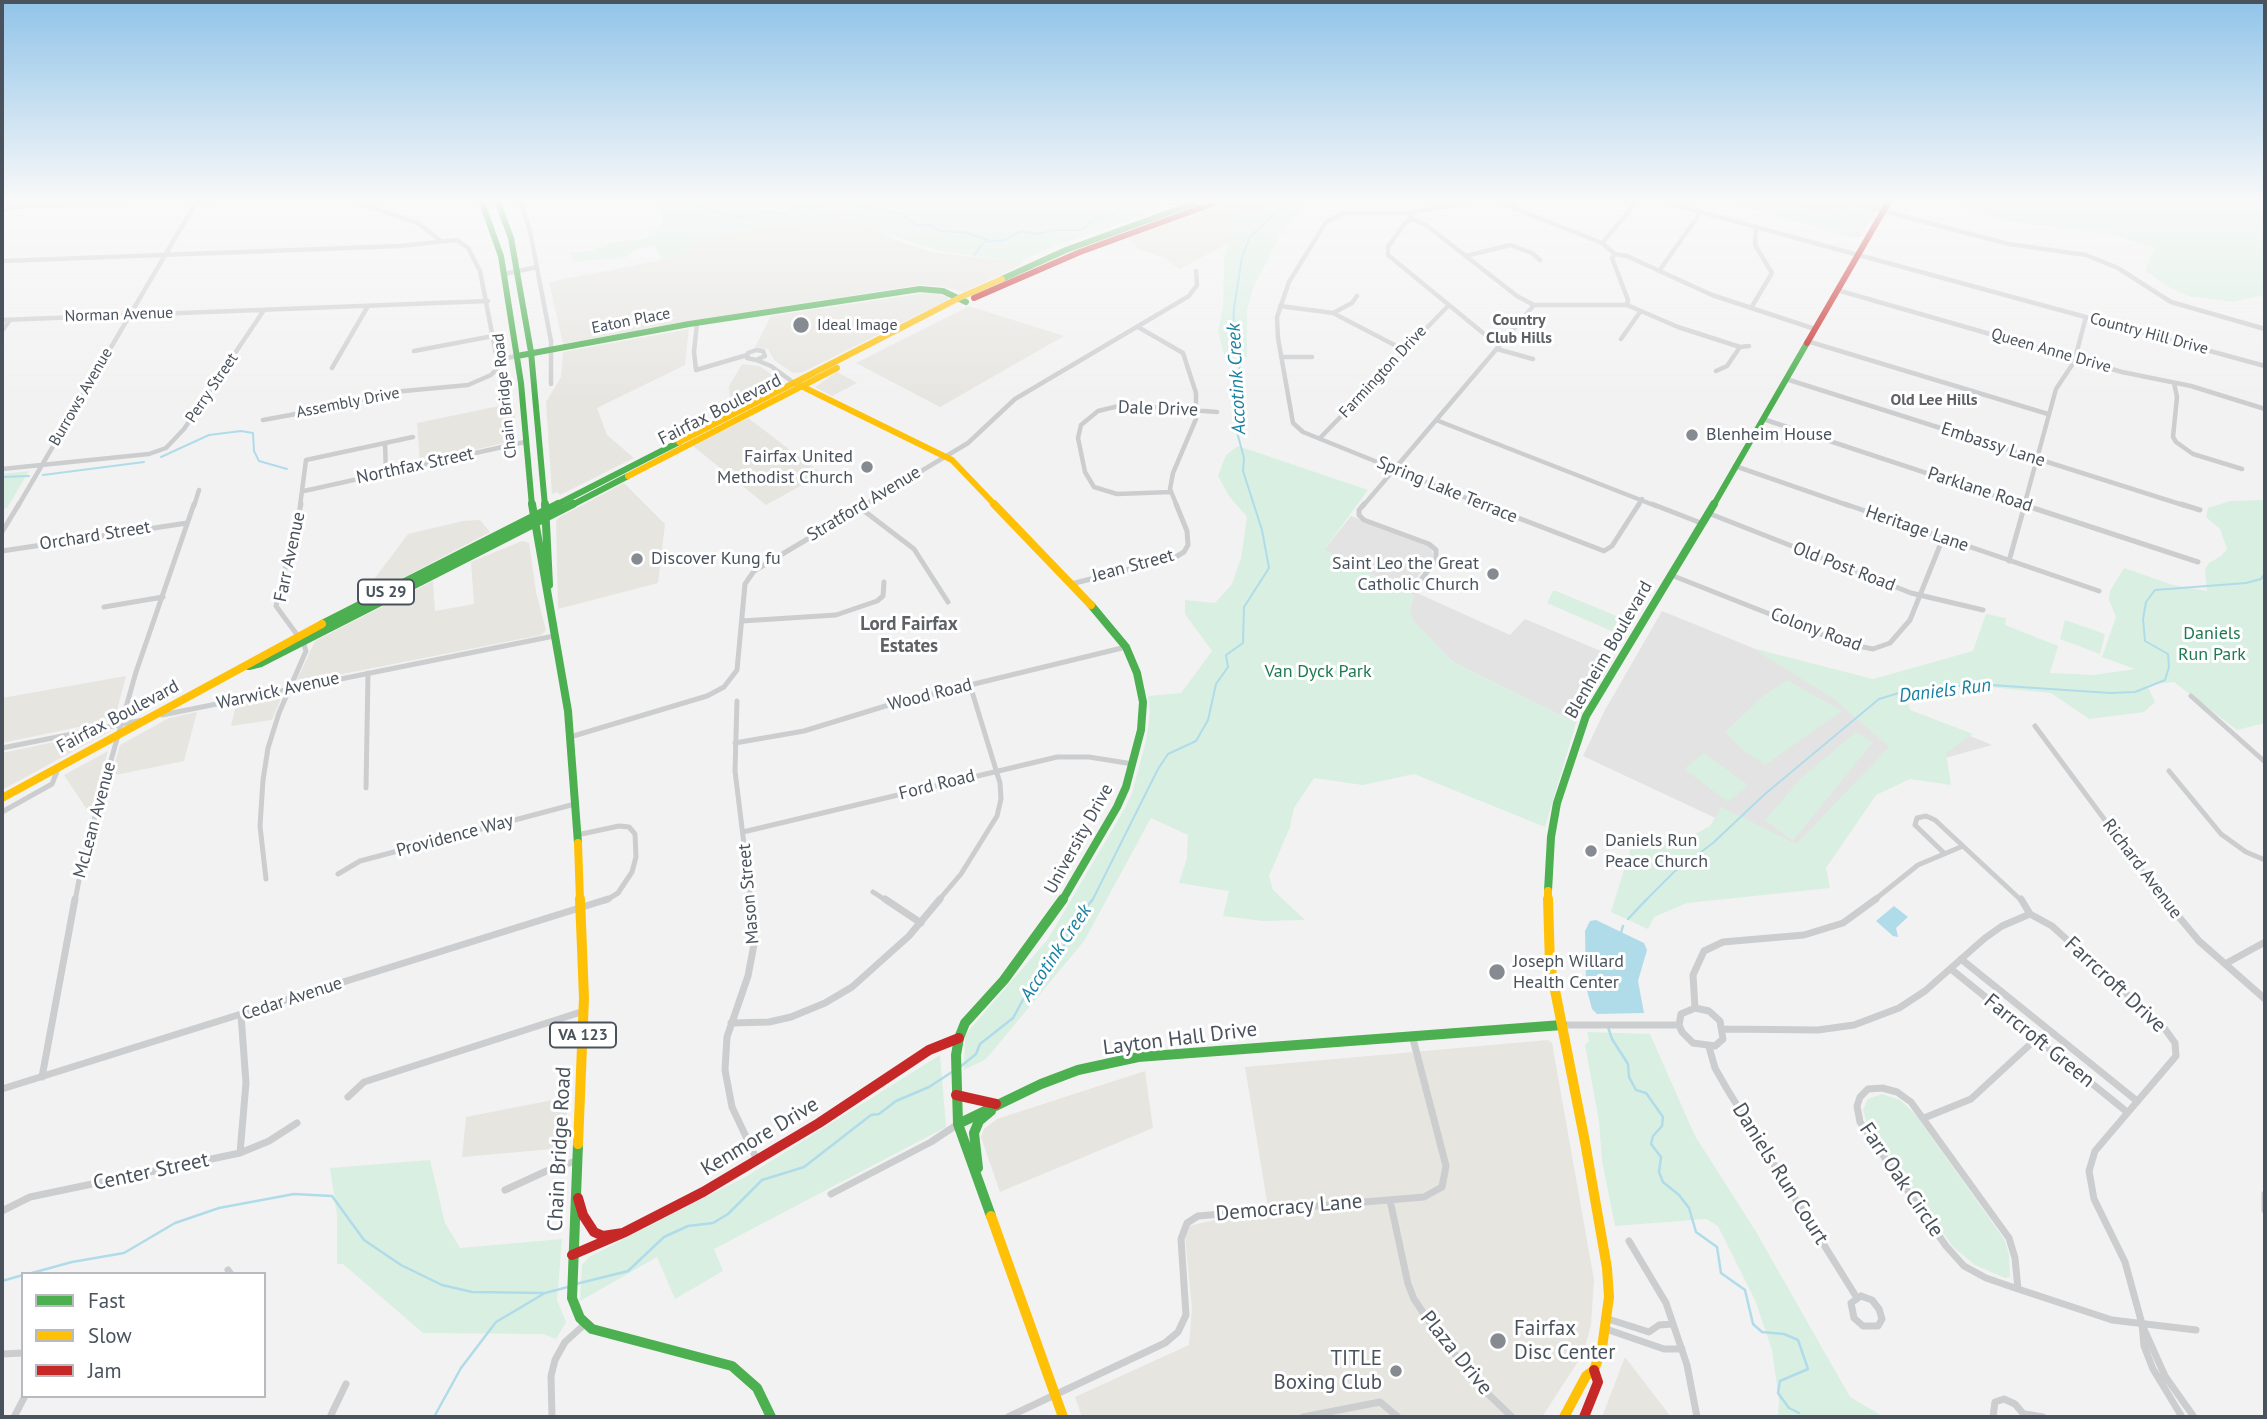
<!DOCTYPE html>
<html>
<head>
<meta charset="utf-8">
<style>
  body { margin:0 }
  #map { position:relative; width:2267px; height:1419px; overflow:hidden; background:#f2f2f2; font-family:"PT Sans",sans-serif }
  canvas { display:block }
  .frame { position:absolute; inset:0; border:4px solid #4a535d; pointer-events:none }
  .legend { position:absolute; left:21px; top:1272px; width:245px; height:126px; box-sizing:border-box; background:#fff; border:2px solid #b7babe; margin:0; padding:9px 12px; list-style:none; font-size:21px; color:#4a535d }
  .legend li { display:flex; align-items:center; gap:14px; height:35px }
  .legend b { width:35px; border:2px solid #b7babe }
</style>
</head>
<body>
<div id="map">
<canvas width="2267" height="1419"></canvas>
<div class="frame"></div>
<ul class="legend">
<li><b style="height:9px;background:#4caf50"></b>Fast</li>
<li><b style="height:9px;background:#ffc107"></b>Slow</li>
<li><b style="height:9px;background:#c62828"></b>Jam</li>
</ul>
</div>
<script>
const ctx = document.querySelector('canvas').getContext('2d');
ctx.lineJoin = 'round';
function fill(path, color) {
  ctx.fillStyle = color;
  ctx.fill(path, 'evenodd');
}
function toPath(rows) {
  const path = new Path2D();
  for (const r of rows) {
    path.moveTo(r[0], r[1]);
    for (let i = 2; i < r.length; i += 2) path.lineTo(r[i], r[i + 1]);
  }
  return path;
}
function strokePath(path, color, width, dash) {
  ctx.strokeStyle = color;
  ctx.lineWidth = width;
  ctx.lineCap = dash ? 'butt' : 'round';
  ctx.setLineDash(dash || []);
  ctx.stroke(path);
}
function label(font, color, halo, rows, align = 'center') {
  ctx.font = font + ' "PT Sans",sans-serif';
  ctx.lineWidth = 6;
  ctx.setLineDash([]);
  ctx.textBaseline = 'middle';
  ctx.strokeStyle = halo;
  ctx.fillStyle = color;
  for (const [text, x, y, turn = 0] of rows) {
    ctx.save();
    ctx.translate(x, y);
    ctx.rotate((+turn || 0) * Math.PI / 180);
    ctx.textAlign = isNaN(turn) ? turn : align;
    if (halo) ctx.strokeText(text, 0, 0);
    ctx.fillText(text, 0, 0);
    ctx.restore();
  }
}
const commercial = toPath([
  [1225,203,1298,203,1255,240,1227,244,1180,269,1165,258,1138,249,1127,238],
  [850,216,901,242,936,253,1023,262,1023,264,964,292,940,286,920,285,687,321,563,344,549,282,661,260,676,239],
  [932,292,948,297,948,300,803,372,793,373,774,360,768,349,755,347,771,316],
  [969,306,1064,336,940,407,856,363],
  [689,329,685,365,597,408,607,435,634,458,560,495,557,492,552,494,546,402,561,377,563,352],
  [742,364,760,366,779,380,777,386,731,409,729,386],
  [837,372,857,383,832,396,815,387],
  [514,403,516,440,420,463,417,423],
  [748,418,822,474,766,505,693,446],
  [624,483,665,524,658,583,558,609,556,522,558,518],
  [480,520,490,532,357,602,408,534,463,521],
  [522,541,529,543,536,592,546,630,541,635,312,680,310,683,294,686,315,641,433,581,435,611,474,604,471,562],
  [126,676,116,714,107,721,2,743,2,698],
  [282,696,272,720,231,726,236,705],
  [197,712,184,761,111,776,120,745,169,718],
  [112,730,2,790,2,753],
  [108,751,90,814,64,775],
  [1548,1040,1552,1043,1594,1280,1591,1325,1583,1354,1542,1417,1082,1417,1075,1397,1189,1345,1192,1309,1184,1227,1268,1208,1245,1067],
  [1145,1071,1153,1128,1000,1192,981,1137,984,1129,997,1119],
  [568,1097,564,1148,462,1157,466,1117],
  [1625,1357,1671,1417,1602,1417]
]);
const education = toPath([
  [1730,203,1880,203,1859,238],
  [1351,516,1430,547,1434,556,1408,589,1510,635,1525,619,1615,657,1576,723,1453,662,1411,619,1410,607,1414,596,1324,550],
  [1662,611,1992,745,1873,778,1818,866,1583,756,1605,710]
]);
const green = toPath([
  [658,203,1154,203,1151,209,1154,212,1053,247,1020,262,939,251,885,233,853,216,700,237,683,256,661,258,654,245,637,249,626,257,574,262,569,253,593,250,613,242,645,239,663,223],
  [1274,203,1309,203,1303,206,1280,236,1253,288,1247,310,1247,357,1225,358,1218,332,1223,307,1224,257,1232,238,1228,227,1235,218,1267,209],
  [1730,203,1797,206,1838,218,1843,218,1851,205,1871,212,1863,225,1857,223,1853,238],
  [1956,203,2265,203,2265,295,2232,302,2188,296,2167,286,2145,270,2154,248,2109,234,2012,222,1975,212],
  [1238,446,1368,490,1324,550,1414,596,1410,607,1412,619,1453,662,1576,723,1545,827,1414,774,1363,785,1314,778,1294,808,1290,827,1269,876,1273,890,1305,920,1263,921,1223,916,1229,891,1179,883,1187,858,1188,835,1151,818,1084,941,986,1059,964,1070,965,1035,1048,939,1125,808,1132,793,1146,741,1150,712,1148,696,1181,693,1212,651,1185,614,1185,600,1215,603,1232,584,1241,558,1247,517,1229,496,1218,476,1226,455],
  [29,471,7,508,2,509,2,474],
  [2265,500,2265,723,2237,730,2174,682,2147,685,2155,702,2144,712,2089,719,2051,693,1979,686,1925,687,1907,700,1910,710,1973,734,1946,753,1951,785,1910,779,1876,795,1826,868,1830,888,1687,903,1654,917,1648,929,1611,912,1632,844,1683,841,1710,826,1721,807,1796,844,1889,747,1834,699,1752,648,1873,679,1973,651,1986,614,2006,618,2005,625,2058,646,2050,673,2094,675,2135,669,2102,657,2116,617,2109,600,2110,591,2124,568,2173,585,2207,591,2205,569,2209,563,2221,556,2227,549,2220,529,2206,517,2208,508,2230,501],
  [1553,591,1556,591,1631,622,1623,636,1547,603],
  [2065,620,2105,634,2100,654,2060,639],
  [1787,680,1842,711,1765,765,1740,748,1725,732,1762,697],
  [1856,732,1873,742,1793,841,1765,820,1801,778],
  [1704,753,1748,785,1728,802,1684,769],
  [1587,1032,1650,1034,1695,1136,1755,1230,1850,1397,1884,1417,1778,1417,1779,1401,1772,1350,1755,1300,1718,1226,1706,1219,1615,1226,1602,1161,1599,1121,1585,1045,1589,1041],
  [940,1055,946,1127,714,1249,723,1271,675,1299,657,1257,580,1301,582,1265,589,1257,747,1176],
  [1882,1094,1900,1100,1915,1114,2004,1239,2009,1254,2010,1277,2005,1278,1975,1265,1953,1247,1867,1124,1863,1110,1868,1099],
  [430,1160,445,1223,460,1248,562,1239,557,1300,566,1322,556,1339,543,1334,423,1333,343,1264,337,1264,337,1215,330,1168]
]);
const water = toPath([
  [1894,906,1908,917,1896,928,1898,937,1893,936,1876,921],
  [1596,920,1644,943,1647,950,1638,981,1644,1013,1597,1014,1592,1009,1586,987,1585,931,1590,921]
]);
const streamFar1 = toPath([
  [689,203,730,216,746,217,767,211,785,215,794,207,815,208,827,203],
  [840,203,902,214,917,225,931,225,939,231,963,232,988,240],
  [974,255,984,242,1005,240,1020,231,1036,234,1056,230,1082,230,1093,219,1117,214,1121,203],
  [161,457,209,435,241,431,253,433,254,451,259,461,287,469],
  [43,475,144,462],
  [2,477,29,476],
  [1092,901,1158,769,1168,754,1196,741,1208,720,1216,684,1228,667,1226,655,1243,643,1244,607,1269,568,1262,530,1243,471,1244,458,1237,432,1242,413,1238,380,1240,364,1233,340,1234,308,1242,257,1250,237,1286,203],
  [1645,901,1674,872,1713,843,1765,794,1879,699,1899,693,1976,684,2110,693,2135,692,2165,680,2169,667,2168,654,2145,641,2143,619,2146,602,2155,590,2246,583,2261,579,2265,573]
]);
const stream = toPath([
  [1628,919,1647,899],
  [1620,936,1623,926],
  [1608,1027,1612,1039,1628,1064,1629,1077,1636,1090,1646,1093,1663,1117,1662,1126,1653,1136,1651,1144,1661,1157,1659,1172,1663,1182,1679,1195,1689,1208,1696,1232,1717,1247,1721,1273,1745,1290,1753,1324,1762,1332,1784,1334,1798,1340,1808,1369,1780,1381,1778,1393,1789,1408,1799,1413],
  [960,1067,976,1054,980,1044,1013,1018,1035,978,1062,951,1070,928,1093,899],
  [28,1274,72,1262,124,1253,175,1223,219,1208,294,1194,332,1196,364,1240,401,1265,442,1285,472,1292,544,1293],
  [2,1281,23,1275],
  [576,1284,628,1271,664,1237,688,1226,713,1223,728,1214,762,1180,804,1167,871,1115,879,1114,896,1101,929,1087,952,1072],
  [434,1417,461,1368,496,1322,545,1293,568,1287]
]);
const streetFar2 = toPath([
  [357,203,418,223,441,241],
  [521,203,530,231,551,341,551,384],
  [1464,203,1408,213,1344,213,1326,222,1289,282,1277,317,1278,338,1293,423,1303,432,1486,506],
  [1501,203,1602,243,1615,254,1627,256,1712,295,1815,329],
  [1668,203,2265,366],
  [1852,203,2009,244,2086,255,2118,268,2171,302,2265,329],
  [195,204,212,203],
  [2,210,22,206,120,203],
  [1408,213,1412,219,1426,225,1517,296,1534,305,1627,305],
  [1412,219,1405,223,1388,247,1388,255,1499,346],
  [1602,243,1636,203],
  [1615,254,1612,258,1628,300,1627,305],
  [1466,256,1510,245,1532,253,1540,260],
  [2,261,400,246,457,240,468,248,480,271,496,354,507,358,517,356],
  [1659,271,1701,212],
  [504,274,537,267],
  [1837,290,2122,372,2191,386,2265,409],
  [1627,305,1678,327,1740,347,1749,346],
  [1280,306,1333,313,1404,350],
  [1751,308,1772,273,1755,245,1756,227],
  [1333,313,1352,303,1357,296],
  [2,320,488,301],
  [697,323,694,352,696,370,747,355],
  [1138,327,1183,353,1196,393,1196,419,1173,473,1170,489,1177,506],
  [2,331,10,320],
  [1621,339,1640,312],
  [1807,341,2048,414],
  [1497,349,1533,359],
  [756,350,763,351,765,356,756,360,747,358,748,353,756,350],
  [414,351,493,336],
  [1281,357,1312,357],
  [756,360,771,366,794,383],
  [332,368,368,306],
  [1716,371,1727,366,1740,347],
  [1786,379,2186,506],
  [2174,383,2177,397,2173,437,2176,442,2193,454,2242,469],
  [1763,419,2026,506],
  [263,420,345,405,383,393,468,385,491,375,507,358],
  [1436,420,1656,506],
  [1320,438,1448,306],
  [385,443,386,473],
  [1735,466,1850,506],
  [2,469,149,454,166,448,184,429,264,310],
  [304,491,525,442],
  [1171,492,1117,494,1094,487,1085,472,1078,438,1081,425,1098,411,1123,405,1217,412],
  [18,506,195,204],
  [194,506,199,490],
  [300,506,306,460,413,437],
  [863,506,968,443,1015,399,1189,296,1197,285,1196,271],
  [1363,506,1534,305],
  [1638,506,1642,499],
  [2024,506,2056,389,2074,362,2086,317]
]);
const streetFar1 = toPath([
  [1364,504,1359,510,1359,515,1364,520,1429,544,1436,550,1436,560,1414,589],
  [1482,504,1604,551,1612,546,1639,504],
  [1652,504,1701,523],
  [1845,504,2099,591],
  [2021,504,2198,562],
  [2181,504,2200,510],
  [859,507,914,549,948,602],
  [1708,513,1911,593,1983,610],
  [2,532,19,504],
  [2,551,187,523],
  [2009,561,2025,504],
  [1671,575,1843,643,1873,649,1890,643,1910,620,1943,538],
  [1071,584,1174,558,1184,552,1188,545,1187,531,1176,504],
  [104,607,163,597],
  [742,621,836,615,877,601,883,596,884,582],
  [298,636,276,606,301,504],
  [2191,696,2265,762],
  [737,701,735,771,751,901],
  [162,715,554,636],
  [2035,726,2165,901],
  [570,737,707,696,724,687,737,670,745,584,754,571,866,504],
  [735,743,804,731,892,704,1126,647],
  [2,748,143,720],
  [2169,771,2221,834,2246,852,2265,860],
  [366,788,368,673],
  [2,812,52,784,58,769],
  [743,832,1057,757,1089,757,1133,764],
  [577,835,619,826,629,827,635,834,636,857,632,872,618,893,605,901],
  [1944,853,1915,825,1917,818,1926,816,1935,820,2022,901],
  [338,874,360,861,575,804],
  [266,879,260,826,263,780,268,748,279,713,306,651,303,642],
  [873,892,887,901],
  [75,901,83,859,136,672,194,504],
  [938,901,961,874,997,816,1001,799,1000,783,970,685],
  [1873,901,1918,865,1963,846]
]);
const street = toPath([
  [750,899,755,939,748,976,727,1037,725,1070,732,1107,757,1160],
  [885,899,921,923],
  [2021,899,2030,914,2052,926,2165,1029,2175,1043,2176,1056,2095,1151,2089,1171,2094,1199,2125,1262,2142,1324,2144,1346,2153,1369,2182,1417],
  [2164,899,2199,941,2265,999],
  [1961,959,2137,1101],
  [2225,964,2265,942],
  [1951,969,2127,1112],
  [1695,1008,1693,975,1704,951,1723,942,1804,935,1843,923,1876,899],
  [1695,1008,1709,1011,1720,1021,1723,1039,1715,1046,1693,1043,1682,1032,1679,1025,1681,1014,1695,1008],
  [731,1023,769,1022,791,1017,825,1003,852,987,909,936,940,899],
  [1562,1025,1679,1025],
  [1724,1029,1818,1030,1854,1025,1899,1008,1925,991,1985,938,2002,926,2030,914],
  [1709,1047,1715,1068,1727,1089,1857,1298],
  [42,1077,75,899],
  [1882,1088,1897,1092,1911,1102,2009,1238,2015,1258,2018,1289,1986,1278,1964,1266,1946,1246,1860,1122,1857,1106,1860,1097,1868,1089,1882,1088],
  [2,1089,608,899],
  [348,1097,364,1082,584,1011],
  [1924,1118,1971,1099,2037,1038],
  [240,1153,246,1083,241,1015],
  [505,1190,553,1168,576,1161],
  [831,1194,931,1142,958,1124],
  [2265,1194,2265,1210],
  [1390,1200,1408,1284,1414,1299,1432,1326,1483,1389,1512,1417],
  [2,1211,30,1197,240,1153,269,1141,297,1123],
  [1629,1241,1666,1303,1687,1365,1697,1417],
  [228,1270,231,1274],
  [2018,1289,2112,1320,2196,1330],
  [1861,1296,1872,1300,1879,1309,1882,1319,1878,1326,1863,1326,1854,1318,1851,1303,1861,1296],
  [1608,1319,1649,1332,1659,1325,1673,1324],
  [2143,1327,2165,1376,2194,1417],
  [1606,1329,1664,1349,1682,1349],
  [2,1354,23,1353],
  [2025,1414,2043,1417],
  [14,1417,25,1396],
  [330,1417,346,1384],
  [552,1417,551,1376,555,1360,565,1342,585,1324],
  [1008,1417,1165,1343,1178,1332,1186,1315,1181,1239,1187,1223,1198,1216,1424,1197,1442,1187,1446,1166,1412,1035],
  [1303,1417,1380,1402,1398,1417],
  [1993,1417,1995,1402,2004,1399,2015,1404,2026,1417]
]);
const fastFar2 = toPath([
  [482,203,501,256,521,383,532,506],
  [498,203,511,238,531,352,545,506],
  [1002,279,1066,250,1195,203],
  [517,356,689,324,920,289,943,291,966,302],
  [554,506,679,442],
  [570,506,628,476],
  [1713,506,1807,343]
]);
const fastFar1 = toPath([
  [532,504,568,711,578,843],
  [545,504,549,585],
  [322,624,558,504],
  [249,666,261,663,573,504],
  [1548,891,1551,837,1557,803,1586,716,1714,504],
  [1062,901,1117,807,1126,787,1141,730,1143,702,1137,673,1126,647,1091,605]
]);
const fast = toPath([
  [958,1124,1041,1084,1078,1070,1138,1057,1562,1025],
  [578,1144,572,1298,580,1318,592,1329,732,1366,757,1388,771,1417],
  [978,1168,974,1133,979,1121,991,1111],
  [991,1216,958,1124,956,1055,959,1038,965,1023,1004,980,1063,899]
]);
const slowFar2 = toPath([
  [797,384,952,460,996,506],
  [679,442,959,298,1002,279],
  [628,476,837,368]
]);
const slowFar1 = toPath([
  [994,504,1091,605],
  [2,798,322,624],
  [578,843,580,901],
  [1548,891,1548,901]
]);
const slow = toPath([
  [1548,899,1550,965,1585,1142,1607,1268,1609,1297,1602,1348,1594,1370,1586,1376,1564,1417],
  [578,1144,584,998,580,899],
  [991,1216,1063,1417]
]);
const jamFar1 = toPath([
  [974,298,1080,252,1214,203],
  [1807,343,1888,203]
]);
const jam = toPath([
  [956,1095,996,1104],
  [578,1198,583,1215,594,1232,603,1236,623,1233],
  [572,1255,623,1233,703,1192,819,1123,929,1050,959,1038],
  [1584,1417,1598,1382,1594,1370]
]);
const markers = [
  [801,325,9,"#858b91"],
  [1692,435,7,"#858b91"],
  [867,467,7,"#858b91"],
  [637,559,7,"#858b91"],
  [1493,574,7,"#858b91"],
  [1591,851,7,"#858b91"],
  [1497,972,9,"#858b91"],
  [1498,1341,9,"#858b91"],
  [1396,1371,7,"#858b91"]
];
const farStreetnames = [
  ["Norman Avenue",119,315,-2],
  ["Eaton Place",631,321,-11],
  ["Country Hill Drive",2149,334,15],
  ["Queen Anne Drive",2051,351,16],
  ["Farmington Drive",1383,372,-47],
  ["Perry Street",212,388,-56],
  ["Chain Bridge Road",505,396,-96],
  ["Burrows Avenue",81,397,-60],
  ["Assembly Drive",348,403,-11]
];
const farNeighbourhoodnames = [
  ["Country",1519,320],
  ["Club Hills",1519,338],
  ["Old Lee Hills",1934,400]
];
const farPoinames = [
  ["Ideal Image",817,325]
];
const shields = [
  [386,592,56],
  [583,1035,66]
];
const shieldNames = [
  ["US 29",386,592],
  ["VA 123",583,1035]
];
const streetNames = [
  ["Dale Drive",1158,409,2],
  ["Fairfax Boulevard",720,410,-27],
  ["Embassy Lane",1993,445,18],
  ["Northfax Street",415,466,-12],
  ["Spring Lake Terrace",1447,490,22],
  ["Parklane Road",1980,490,18],
  ["Stratford Avenue",864,504,-31],
  ["Heritage Lane",1917,529,19],
  ["Orchard Street",95,536,-9],
  ["Farr Avenue",290,557,-78],
  ["Jean Street",1133,566,-15],
  ["Old Post Road",1844,567,21],
  ["Colony Road",1816,630,20],
  ["Blenheim Boulevard",1609,650,-60],
  ["Warwick Avenue",278,691,-12],
  ["Wood Road",930,695,-14],
  ["Fairfax Boulevard",118,717,-28],
  ["Ford Road",937,785,-14],
  ["McLean Avenue",95,820,-75],
  ["Providence Way",455,836,-15],
  ["University Drive",1079,839,-61],
  ["Richard Avenue",2142,869,53],
  ["Mason Street",749,894,-95],
  ["Cedar Avenue",292,999,-18]
];
const poiNames = [
  ["Blenheim House",1706,435],
  ["Fairfax United",853,457,"right"],
  ["Methodist Church",853,478,"right"],
  ["Discover Kung fu",651,559],
  ["Saint Leo the Great",1479,564,"right"],
  ["Catholic Church",1479,585,"right"],
  ["Daniels Run",1605,841],
  ["Peace Church",1605,862],
  ["Joseph Willard",1513,962],
  ["Health Center",1513,983]
];
const parkNames = [
  ["Daniels",2212,634],
  ["Run Park",2212,655],
  ["Van Dyck Park",1318,672]
];
const waterNames = [
  ["Accotink Creek",1237,379,-93],
  ["Daniels Run",1945,691,-7],
  ["Accotink Creek",1056,953,-56]
];
const neighbourhoodNames = [
  ["Lord Fairfax",909,625],
  ["Estates",909,647]
];
const nearStreetnames = [
  ["Farrcroft Drive",2115,985,43],
  ["Layton Hall Drive",1180,1039,-7],
  ["Farrcroft Green",2039,1041,39],
  ["Kenmore Drive",760,1137,-31],
  ["Chain Bridge Road",560,1149,-87],
  ["Center Street",151,1172,-12],
  ["Daniels Run Court",1780,1174,58],
  ["Farr Oak Circle",1901,1180,56],
  ["Democracy Lane",1289,1208,-5],
  ["Plaza Drive",1456,1353,51]
];
const nearPoinames = [
  ["Fairfax",1514,1329],
  ["Disc Center",1514,1353],
  ["TITLE",1382,1359,"right"],
  ["Boxing Club",1382,1383,"right"]
];
fill(commercial, '#e6e5e0');
fill(education, '#e4e3e3');
fill(green, '#d9efe2');
fill(water, '#b0dcea');
strokePath(streamFar1, '#b0dcea', 2);
strokePath(stream, '#b0dcea', 2.5);
strokePath(streetFar2, '#cccdcf', 4.5);
strokePath(streetFar1, '#cccdcf', 5);
strokePath(street, '#cccdcf', 7);
strokePath(fastFar2, '#4caf50', 6);
strokePath(fastFar1, '#4caf50', 8);
strokePath(fast, '#4caf50', 10);
strokePath(slowFar2, '#ffc107', 6);
strokePath(slowFar1, '#ffc107', 8);
strokePath(slow, '#ffc107', 10);
strokePath(jamFar1, '#c62828', 6);
strokePath(jam, '#c62828', 10);
const sky = ctx.createLinearGradient(0, 0, 0, 402);
sky.addColorStop(0, '#91c4e9');
sky.addColorStop(0.5, '#f9f9f9');
sky.addColorStop(1, '#f9f9f900');
ctx.fillStyle = sky;
ctx.fillRect(0, 0, 2267, 402);
for (const [x, y, r, color] of markers) {
  const dot = new Path2D();
  dot.arc(x, y, r, 0, 2 * Math.PI);
  ctx.fillStyle = color;
  ctx.fill(dot);
  strokePath(dot, '#fff', 2.5);
}
label('16px', '#4a535d', '#fff', farStreetnames);
label('bold 16px', '#5e6165', '#fff', farNeighbourhoodnames);
label('16px', '#4a535d', '#fff', farPoinames, 'left');
for (const [x, y, w] of shields) {
  const box = new Path2D();
  box.roundRect(x - w / 2, y - 12.5, w, 25, 5);
  ctx.fillStyle = '#fff';
  ctx.fill(box);
  strokePath(box, '#4a535d', 2);
}
label('bold 16px', '#4a535d', null, shieldNames);
label('18px', '#4a535d', '#fff', streetNames);
label('18px', '#4a535d', '#fff', poiNames, 'left');
label('18px', '#1f7a50', '#fff', parkNames);
label('italic 19px', '#1880a2', '#fff', waterNames);
label('bold 19px', '#5e6165', '#fff', neighbourhoodNames);
label('21px', '#4a535d', '#fff', nearStreetnames);
label('21px', '#4a535d', '#fff', nearPoinames, 'left');
</script>
</body>
</html>
